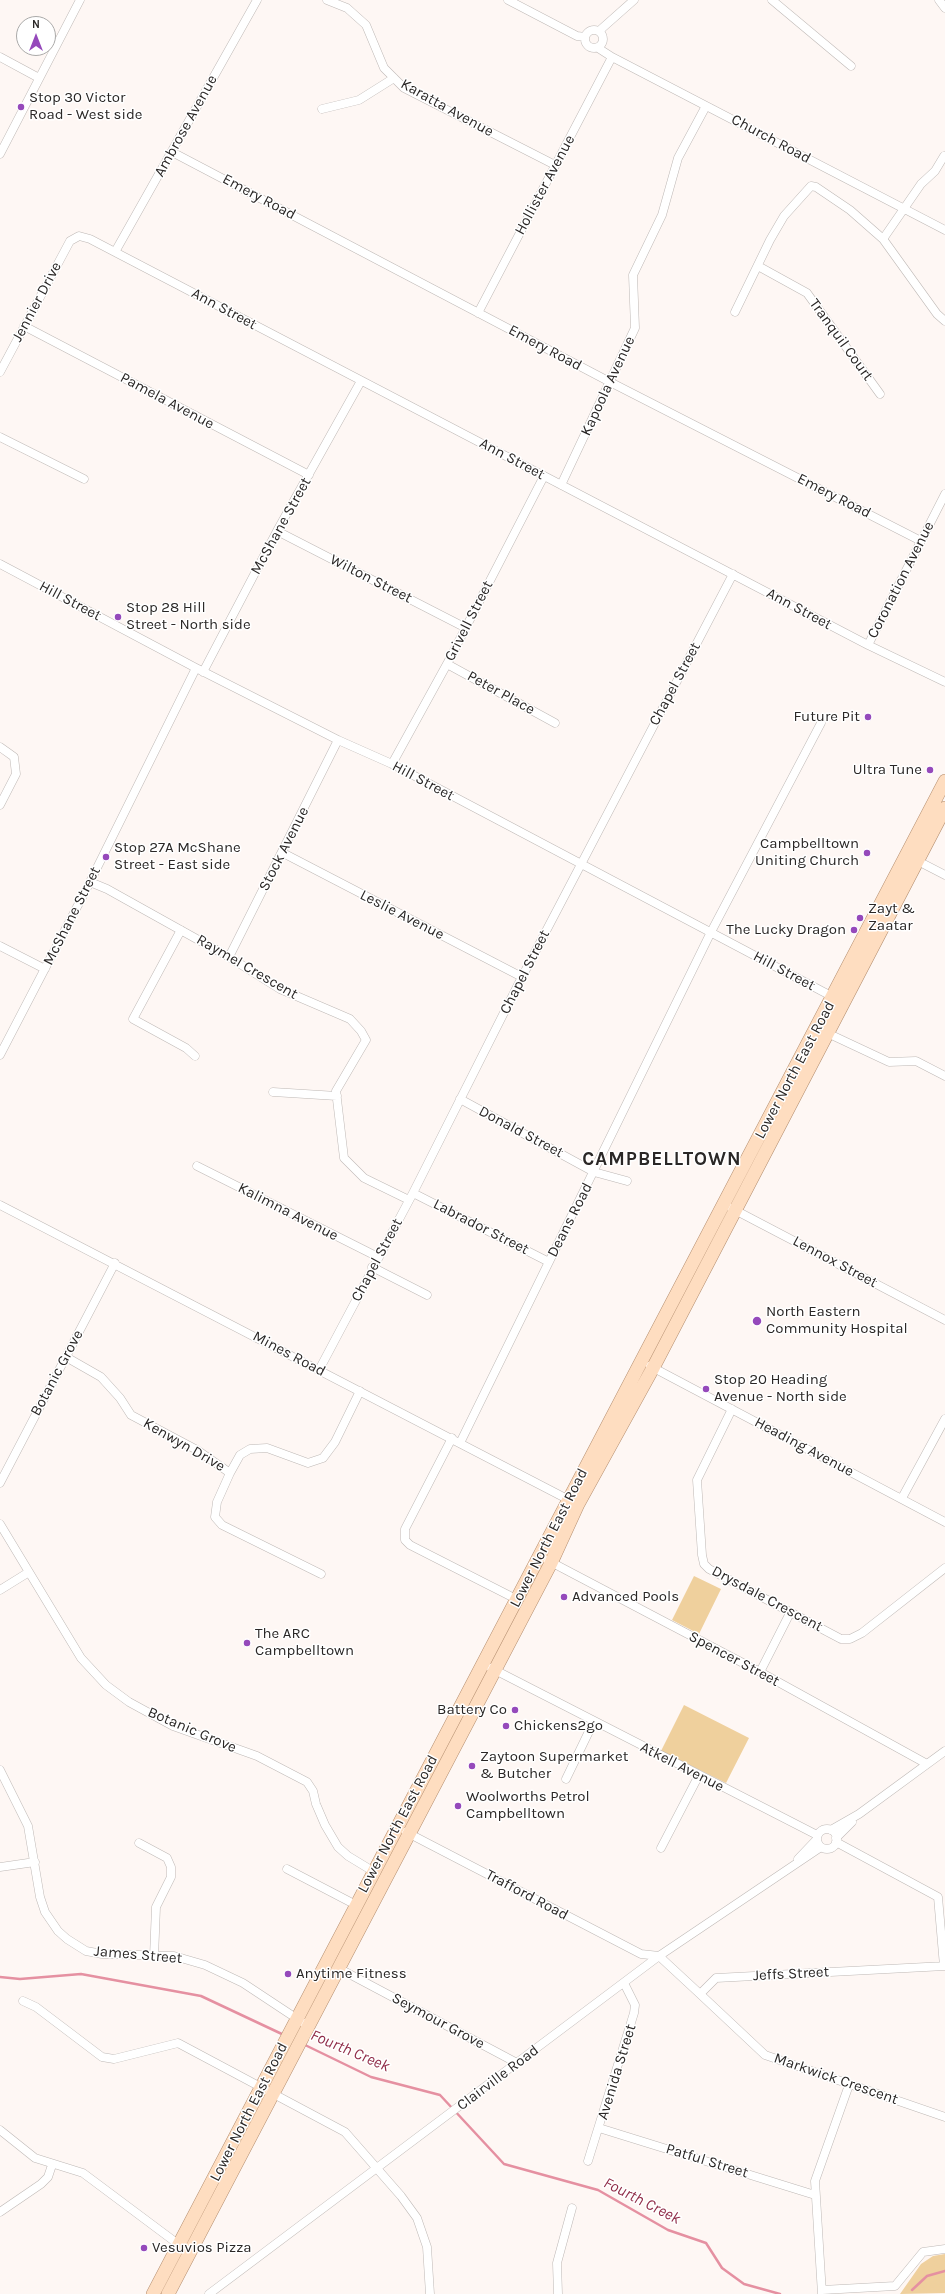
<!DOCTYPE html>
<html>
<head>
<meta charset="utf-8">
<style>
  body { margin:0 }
  #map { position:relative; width:945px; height:2294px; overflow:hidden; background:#fef7f4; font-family:Karla,sans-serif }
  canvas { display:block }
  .north { position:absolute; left:16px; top:16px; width:40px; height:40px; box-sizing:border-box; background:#fff; border:1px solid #aaa9a8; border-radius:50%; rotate:0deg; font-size:11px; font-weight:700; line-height:16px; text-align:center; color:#2a2726 }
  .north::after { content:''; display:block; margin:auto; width:14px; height:18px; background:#9549bb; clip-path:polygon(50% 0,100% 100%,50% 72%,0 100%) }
</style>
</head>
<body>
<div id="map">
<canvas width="945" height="2294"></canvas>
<div class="north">N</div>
</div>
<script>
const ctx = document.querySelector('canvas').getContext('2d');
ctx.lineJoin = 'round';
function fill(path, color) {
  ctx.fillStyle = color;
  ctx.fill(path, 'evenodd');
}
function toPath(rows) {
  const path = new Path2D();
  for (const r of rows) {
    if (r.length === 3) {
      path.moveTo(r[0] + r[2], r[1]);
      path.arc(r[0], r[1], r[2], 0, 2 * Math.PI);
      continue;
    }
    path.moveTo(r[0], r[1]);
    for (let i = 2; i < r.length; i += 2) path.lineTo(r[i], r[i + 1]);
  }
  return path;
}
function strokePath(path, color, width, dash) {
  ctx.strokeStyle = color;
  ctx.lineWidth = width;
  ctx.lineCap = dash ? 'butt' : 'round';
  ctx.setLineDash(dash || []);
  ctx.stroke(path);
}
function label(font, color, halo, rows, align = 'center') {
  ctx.font = font + ' Karla,sans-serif';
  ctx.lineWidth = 3;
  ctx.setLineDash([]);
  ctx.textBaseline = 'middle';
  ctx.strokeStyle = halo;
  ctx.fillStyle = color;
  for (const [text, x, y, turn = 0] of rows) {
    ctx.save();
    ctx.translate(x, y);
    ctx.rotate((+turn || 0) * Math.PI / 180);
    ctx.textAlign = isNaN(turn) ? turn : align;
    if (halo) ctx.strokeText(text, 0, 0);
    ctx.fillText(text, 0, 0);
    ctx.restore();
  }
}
const green = toPath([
  [694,1576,721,1589,699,1634,672,1620],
  [684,1705,749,1738,726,1783,661,1751],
  [945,2254,945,2293,900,2294,921,2264,933,2256]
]);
const stream = toPath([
  [0,1977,20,1979,81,1974,201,1996,284,2035],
  [303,2044,371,2077,440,2095,504,2164,598,2190,668,2230,706,2243,722,2268,744,2284,780,2294],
  [912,2290,927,2276,945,2271]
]);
const street = toPath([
  [327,0,347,8,366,25,384,68,404,88,555,165],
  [508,0,577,36,585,37],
  [772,0,851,66],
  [939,0,945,8],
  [594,39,9],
  [599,31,634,0],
  [598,48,612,57,945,230],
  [0,57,39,78],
  [322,109,359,100,394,78],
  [172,152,610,382,921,541],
  [0,154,80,0],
  [883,239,937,314,945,321],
  [115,252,257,0],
  [758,266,807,293,880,394],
  [735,312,770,240,784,216,811,186,816,187,850,210,883,239,921,184,935,171,944,156],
  [478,313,612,57],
  [24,326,309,475],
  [0,372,70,241,79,236,90,239,868,645,945,682],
  [0,437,84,479],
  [561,485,635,328,633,275,662,215,678,158,706,106],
  [277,531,466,628],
  [0,564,196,668,338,740,392,764,835,998],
  [868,645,945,494],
  [447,664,555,723],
  [203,672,277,531,361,381],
  [0,747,14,757,16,774,0,805],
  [392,764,447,664,544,476],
  [283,853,522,977],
  [914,859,945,875],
  [90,882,107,889,229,957,280,989,350,1019,361,1031,366,1040,336,1091,344,1158,364,1178,409,1200],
  [181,930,133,1019,186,1048,195,1056],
  [0,946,45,969],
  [229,957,338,740],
  [825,1032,889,1062,916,1061,945,1076],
  [0,1055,90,882,196,668],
  [273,1092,337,1096],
  [460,1099,594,1172,627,1181],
  [197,1166,378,1257],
  [413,1193,549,1262],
  [0,1205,573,1502],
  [731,1208,945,1320],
  [372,1267,427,1295],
  [66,1357,101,1377,120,1398,131,1415,197,1450,230,1473,217,1502,215,1517,222,1525,321,1574],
  [650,1366,945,1522],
  [319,1370,413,1193,522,977,733,574],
  [732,1409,697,1480,702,1555,704,1564,709,1569,841,1639,850,1639,862,1633,945,1568],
  [452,1438,405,1529,405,1540,410,1545,518,1600],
  [460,1443,711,932,821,723],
  [230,1473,240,1455,250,1449,267,1448,308,1463,323,1458,335,1442,360,1391],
  [0,1483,115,1263],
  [902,1498,945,1419],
  [0,1524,81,1658,106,1685,129,1702,173,1726,257,1756,307,1782,313,1791,316,1804,325,1825,338,1847,348,1856,376,1873],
  [547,1560,760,1672,927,1764],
  [0,1590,29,1572],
  [491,1668,817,1835],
  [760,1672,790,1613],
  [0,1770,28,1826,40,1897,45,1912,58,1931,67,1939,86,1951,102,1954,174,1956,205,1965,243,1983,308,2026],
  [566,1779,594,1721],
  [827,1839,10],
  [831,1830,859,1814,945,1751],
  [406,1832,641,1954,659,1956,700,1994,716,1978,945,1966],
  [836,1838,852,1822],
  [836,1842,938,1897,944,1966],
  [139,1843,167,1858,171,1867,171,1877,156,1907,154,1957],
  [661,1848,699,1775],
  [798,1859,817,1839],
  [0,1867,35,1862],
  [287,1869,356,1905],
  [338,1968,517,2063],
  [700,1994,765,2055,945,2117],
  [23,2001,36,2007,102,2057,114,2059,178,2043,345,2132,401,2196,417,2218,427,2247,430,2294],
  [599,2128,815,2195],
  [0,2130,35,2158,83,2173,182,2247],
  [588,2161,634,2013,635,2005,624,1983],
  [0,2212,41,2184,48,2177,52,2165],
  [822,2290,895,2286,923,2252,945,2249],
  [209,2294,659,1956,821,1847],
  [558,2294,557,2263,572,2208],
  [822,2294,815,2181,849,2085]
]);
const primary = toPath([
  [153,2294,945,781],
  [168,2294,551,1563,578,1504,653,1368,945,808]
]);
const markers = [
  [21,107,4,"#9549bb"],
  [118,617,4,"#9549bb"],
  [868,717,4,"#9549bb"],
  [930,770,4,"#9549bb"],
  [867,853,4,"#9549bb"],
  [106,857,4,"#9549bb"],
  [860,918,4,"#9549bb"],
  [854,930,4,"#9549bb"],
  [757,1321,5,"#9549bb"],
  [706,1389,4,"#9549bb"],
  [564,1597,4,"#9549bb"],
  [247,1643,4,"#9549bb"],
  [515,1710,4,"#9549bb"],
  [506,1726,4,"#9549bb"],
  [472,1766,4,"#9549bb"],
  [458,1806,4,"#9549bb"],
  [288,1974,4,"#9549bb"],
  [144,2248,4,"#9549bb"]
];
const poiNames = [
  ["Stop 30 Victor",29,98],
  ["Road - West side",29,115],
  ["Stop 28 Hill",126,608],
  ["Street - North side",126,625],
  ["Future Pit",860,717,"right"],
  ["Ultra Tune",922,770,"right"],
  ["Campbelltown",859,844,"right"],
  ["Uniting Church",859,861,"right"],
  ["Stop 27A McShane",114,848],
  ["Street - East side",114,865],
  ["Zayt &",868,909],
  ["Zaatar",868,926],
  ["The Lucky Dragon",846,930,"right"],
  ["North Eastern",766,1312],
  ["Community Hospital",766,1329],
  ["Stop 20 Heading",714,1380],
  ["Avenue - North side",714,1397],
  ["Advanced Pools",572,1597],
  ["The ARC",255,1634],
  ["Campbelltown",255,1651],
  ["Battery Co",507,1710,"right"],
  ["Chickens2go",514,1726],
  ["Zaytoon Supermarket",480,1757],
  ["& Butcher",480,1774],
  ["Woolworths Petrol",466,1797],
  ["Campbelltown",466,1814],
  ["Anytime Fitness",296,1974],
  ["Vesuvios Pizza",152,2248]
];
const streetNames = [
  ["Karatta Avenue",447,108,29],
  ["Ambrose Avenue",186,126,-61],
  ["Church Road",771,139,28],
  ["Hollister Avenue",545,185,-62],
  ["Emery Road",259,197,28],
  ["Jennier Drive",37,302,-62],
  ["Ann Street",224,309,28],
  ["Tranquil Court",841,340,54],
  ["Emery Road",545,348,28],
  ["Kapoola Avenue",608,386,-65],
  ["Pamela Avenue",167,401,28],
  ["Ann Street",512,459,28],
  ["Emery Road",834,496,27],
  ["McShane Street",281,526,-61],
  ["Wilton Street",371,579,27],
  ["Coronation Avenue",901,580,-63],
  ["Hill Street",70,601,28],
  ["Ann Street",799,609,28],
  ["Grivell Street",469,621,-63],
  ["Chapel Street",675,684,-62],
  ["Peter Place",501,693,29],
  ["Hill Street",423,781,28],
  ["Stock Avenue",284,849,-63],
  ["Leslie Avenue",402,915,27],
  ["McShane Street",72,916,-63],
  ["Raymel Crescent",247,967,30],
  ["Hill Street",784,971,28],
  ["Chapel Street",525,972,-63],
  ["Lower North East Road",795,1070,-62],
  ["Donald Street",521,1132,28],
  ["Kalimna Avenue",288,1212,27],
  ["Deans Road",570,1220,-63],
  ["Labrador Street",481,1227,27],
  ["Chapel Street",377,1260,-62],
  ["Lennox Street",835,1262,28],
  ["Mines Road",289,1354,28],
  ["Botanic Grove",57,1373,-62],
  ["Kenwyn Drive",184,1445,30],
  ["Heading Avenue",804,1447,28],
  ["Lower North East Road",549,1538,-63],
  ["Drysdale Crescent",767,1599,28],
  ["Spencer Street",734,1659,28],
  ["Botanic Grove",192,1730,23],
  ["Atkell Avenue",682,1767,27],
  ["Lower North East Road",398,1824,-62],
  ["Trafford Road",527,1895,28],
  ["James Street",138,1955,5],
  ["Jeffs Street",791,1974,-3],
  ["Seymour Grove",438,2021,28],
  ["Avenida Street",617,2072,-73],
  ["Clairville Road",498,2078,-37],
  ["Markwick Crescent",836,2079,19],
  ["Lower North East Road",249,2112,-63],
  ["Patful Street",707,2161,17]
];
const waterNames = [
  ["Fourth Creek",350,2051,23],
  ["Fourth Creek",642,2201,27]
];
const districtNames = [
  ["CAMPBELLTOWN",662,1160]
];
fill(green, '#efd09d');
strokePath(stream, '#e590a1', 2.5);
strokePath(street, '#beb8b5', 9);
strokePath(primary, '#b48e6f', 14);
strokePath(street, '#fff', 8);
strokePath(primary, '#feddc0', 13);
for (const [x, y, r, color] of markers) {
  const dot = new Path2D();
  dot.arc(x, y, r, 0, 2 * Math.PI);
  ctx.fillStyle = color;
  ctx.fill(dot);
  strokePath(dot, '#fff', 1.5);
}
label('15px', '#2a2726', '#fff', poiNames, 'left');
label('15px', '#2a2726', '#fff', streetNames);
label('italic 16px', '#902d49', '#fff', waterNames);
ctx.letterSpacing = '1px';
label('bold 19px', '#2a2726', '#fff', districtNames);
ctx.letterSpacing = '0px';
</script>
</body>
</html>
